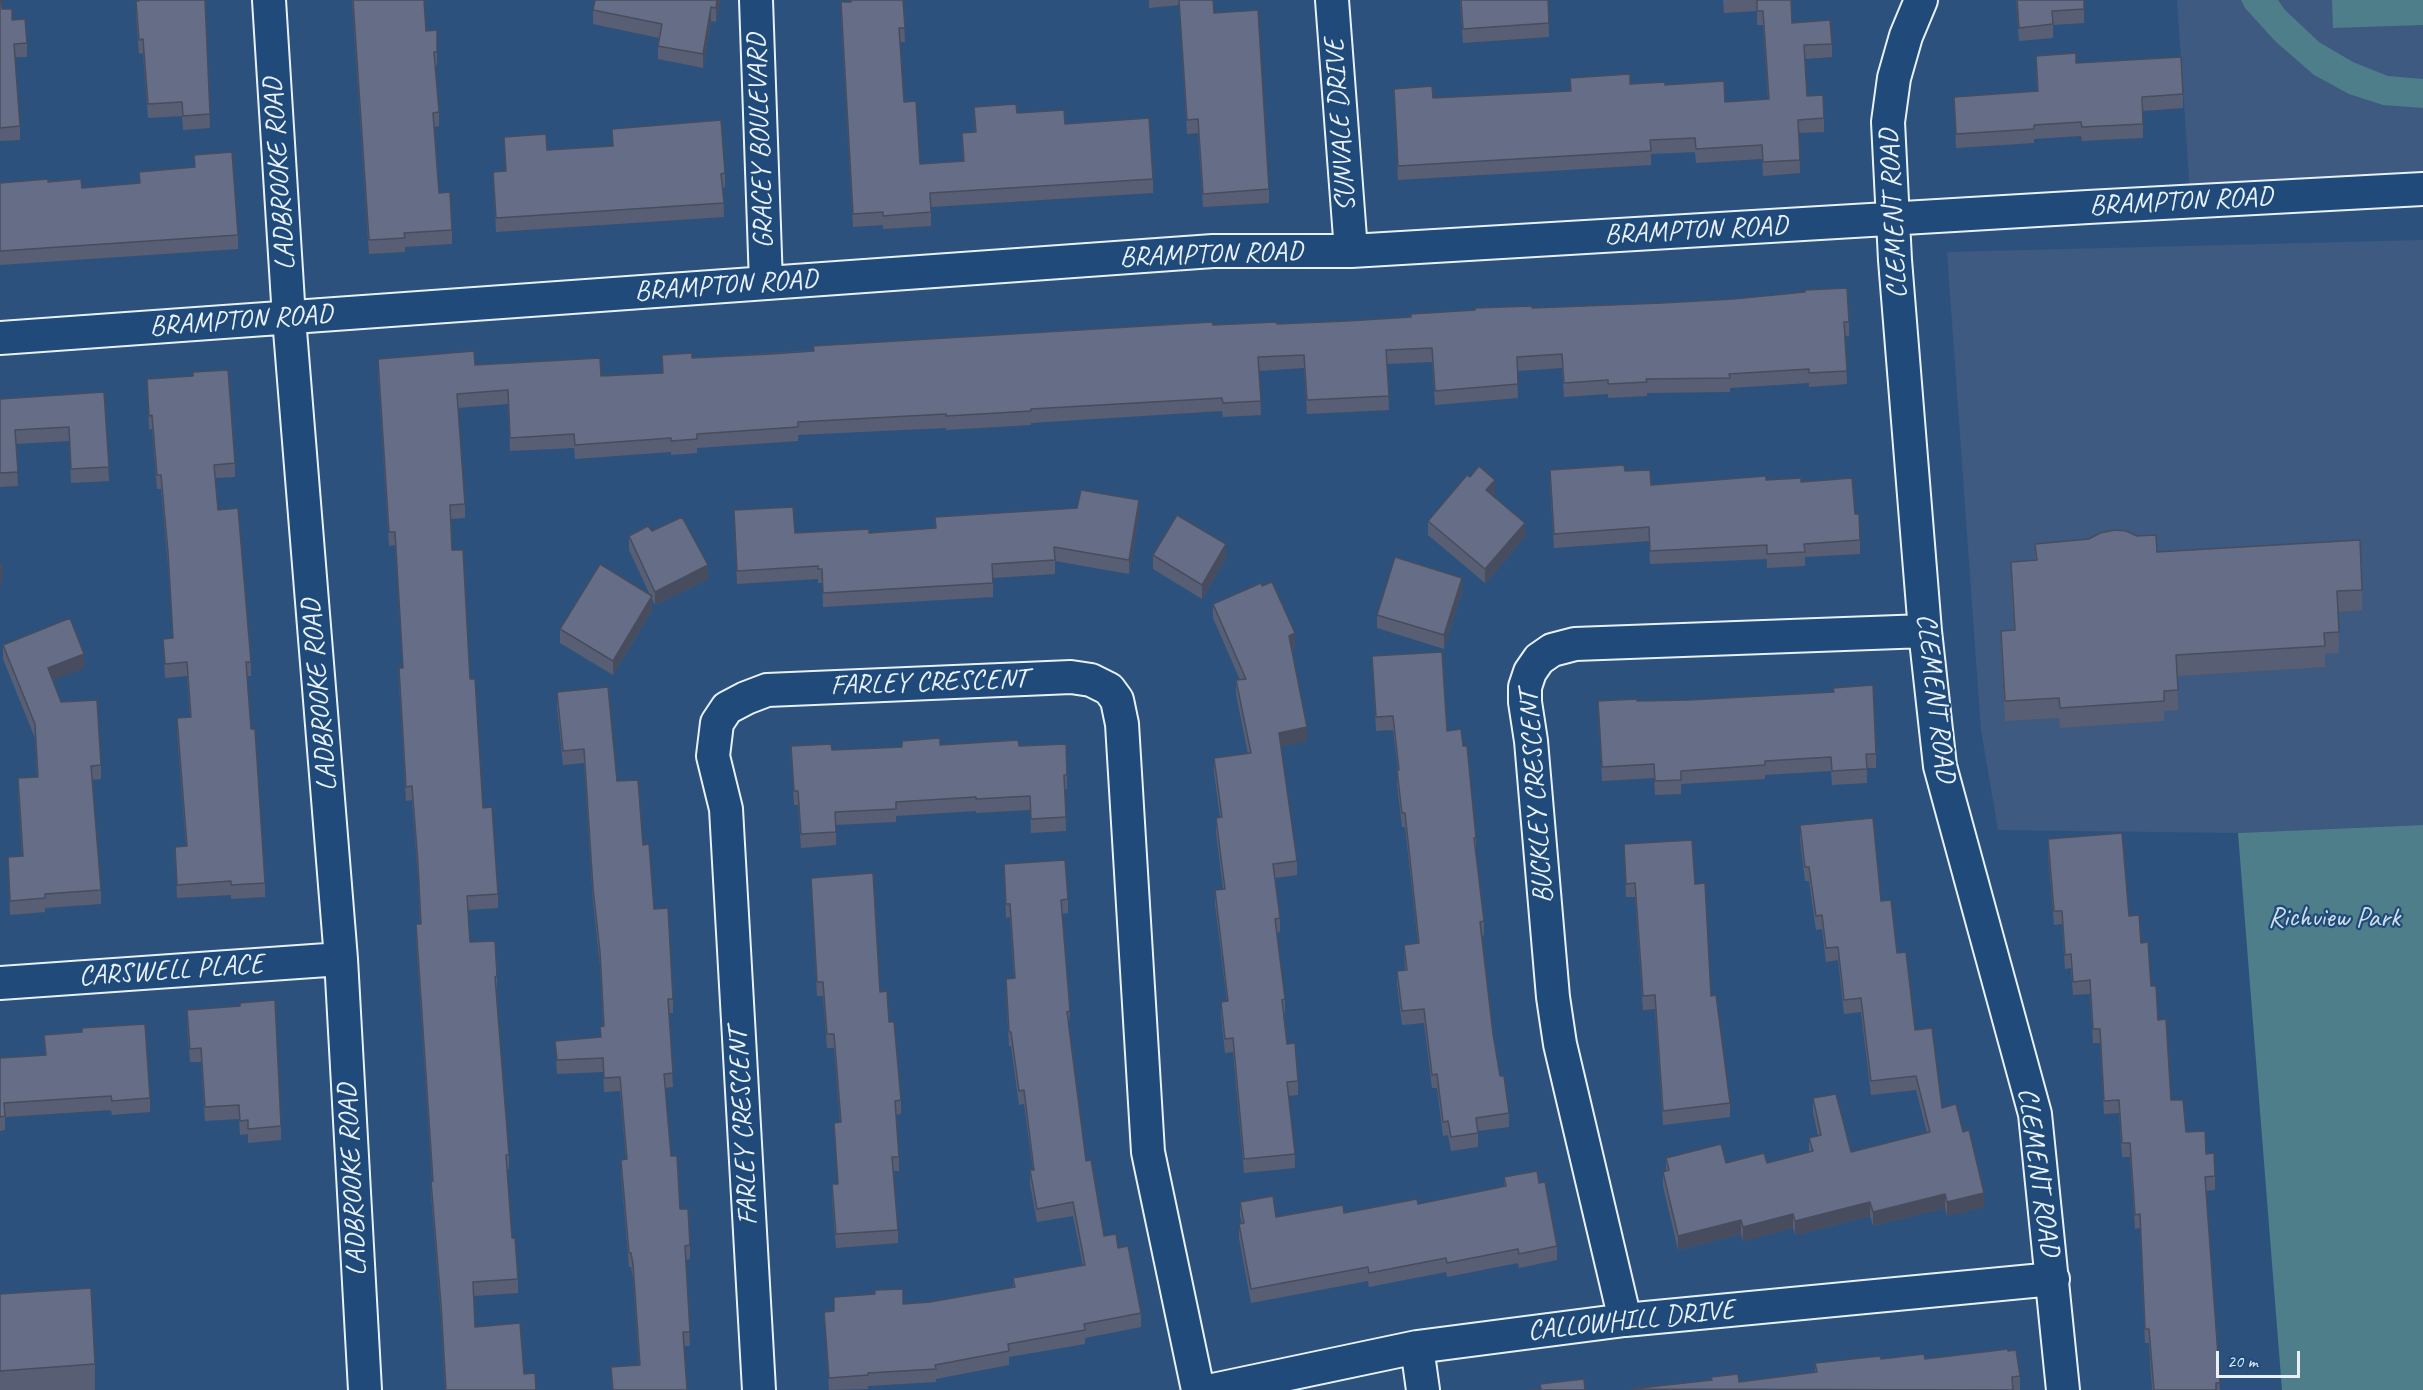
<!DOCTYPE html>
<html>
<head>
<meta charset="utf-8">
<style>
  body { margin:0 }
  #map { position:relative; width:2423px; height:1390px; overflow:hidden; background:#2d517d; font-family:Caveat,sans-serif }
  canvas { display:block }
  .scale { position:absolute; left:2216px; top:1351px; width:84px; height:27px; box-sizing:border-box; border:3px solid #e8f1f8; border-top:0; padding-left:8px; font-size:18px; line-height:21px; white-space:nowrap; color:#e8f1f8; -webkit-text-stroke:4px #1f4a7a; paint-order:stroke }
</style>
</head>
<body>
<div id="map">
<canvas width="2423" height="1390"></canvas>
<div class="scale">20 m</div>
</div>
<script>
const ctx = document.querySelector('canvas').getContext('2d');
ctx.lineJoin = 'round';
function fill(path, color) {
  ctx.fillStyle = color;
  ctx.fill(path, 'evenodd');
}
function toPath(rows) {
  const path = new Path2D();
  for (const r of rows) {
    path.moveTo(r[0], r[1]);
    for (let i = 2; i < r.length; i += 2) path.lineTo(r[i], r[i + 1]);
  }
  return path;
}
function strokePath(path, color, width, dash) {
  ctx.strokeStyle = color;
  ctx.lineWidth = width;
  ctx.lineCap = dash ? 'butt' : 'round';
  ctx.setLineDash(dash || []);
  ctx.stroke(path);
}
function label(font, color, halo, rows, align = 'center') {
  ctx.font = font + ' Caveat,sans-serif';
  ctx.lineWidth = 4.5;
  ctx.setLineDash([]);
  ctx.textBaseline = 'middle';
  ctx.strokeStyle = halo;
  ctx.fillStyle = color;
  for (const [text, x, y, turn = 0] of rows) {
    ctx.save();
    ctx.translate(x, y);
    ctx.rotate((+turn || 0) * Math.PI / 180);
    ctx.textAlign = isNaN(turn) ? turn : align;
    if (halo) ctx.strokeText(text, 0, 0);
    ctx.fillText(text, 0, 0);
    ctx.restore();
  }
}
const built = toPath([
  [2177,0,2423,0,2423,177,2190,193],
  [2423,240,2423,825,2238,833,1998,830,1981,730,1947,252]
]);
const green = toPath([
  [2241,0,2278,0,2285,10,2319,42,2353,62,2388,76,2423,79,2423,108,2383,105,2349,94,2314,75,2276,42,2245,8],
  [2332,0,2423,0,2423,25,2333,28],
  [2423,825,2423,1390,2282,1390,2238,833]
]);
const minor = toPath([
  [269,0,289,318,341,959,365,1390],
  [756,0,766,283],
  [1332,0,1351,251],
  [1921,0,1906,36,1894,78,1888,122,1895,260,1925,631,1940,766,2035,1114,2063,1390],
  [0,338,1213,251,1351,251,2088,207,2423,189],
  [0,983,341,959],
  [1625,1320,1560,1044,1553,997,1531,741,1525,702,1525,687,1530,672,1539,659,1552,650,1575,644,1925,631],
  [1417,1347,1423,1390],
  [759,1390,726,809,713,756,717,723,727,708,746,698,767,690,1071,677,1091,680,1109,689,1117,700,1122,724,1148,1152,1198,1390],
  [1213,1390,1417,1347,1625,1320,2053,1279]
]);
const wall = toPath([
  [0,0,2,9,12,20,27,43,27,57,15,57,20,126,20,140,0,141],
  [138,0,205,0,210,128,183,130,182,116,148,118,143,53,139,54,136,15,136,1,138,1],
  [352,0,424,0,426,31,437,30,437,65,435,66,439,112,439,126,434,127,439,193,452,230,452,244,405,247,405,252,369,254],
  [595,0,720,0,716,22,711,21,703,68,658,59,658,46,659,38,593,24,593,10],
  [850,0,903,0,905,42,900,42,904,102,920,164,963,161,962,133,975,132,974,107,1017,113,1065,124,1153,179,1153,193,931,207,931,226,883,229,883,225,853,227,841,16,841,2,850,2],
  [1149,0,1213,0,1214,13,1269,189,1269,203,1203,207,1198,133,1187,134,1179,5,1149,8],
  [1460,0,1548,0,1549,37,1463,43],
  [1723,0,1791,0,1792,23,1832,44,1832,57,1805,59,1807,96,1824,118,1824,132,1799,133,1800,173,1763,176,1762,159,1696,163,1695,152,1651,154,1651,165,1398,180,1394,89,1433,98,1570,91,1570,78,1630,84,1665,85,1725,102,1768,99,1763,25,1757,25,1757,11,1724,13],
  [2016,0,2084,0,2084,23,2053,25,2053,38,2019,41],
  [2036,56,2076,63,2183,94,2183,108,2143,111,2143,138,2082,141,2081,136,2034,139,2034,143,1956,148,1954,97,2037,91],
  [612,129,725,173,725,187,723,188,724,217,496,232,493,172,506,171,504,137,547,150,613,146],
  [194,155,238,235,238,249,0,265,0,183,48,182,82,188,139,184,139,172,194,168],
  [1532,308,1849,322,1849,336,1845,336,1847,384,1809,387,1809,383,1730,388,1730,392,1647,393,1647,396,1608,398,1608,394,1564,397,1562,368,1517,371,1518,398,1435,405,1432,362,1387,364,1389,410,1307,414,1304,368,1259,371,1261,415,1223,417,1222,411,1031,423,1031,425,946,430,946,428,798,435,798,441,697,448,697,453,671,455,671,452,575,459,574,448,510,451,508,404,458,408,465,504,465,518,451,519,452,550,470,679,483,808,498,894,498,908,468,910,470,942,497,976,497,990,496,990,509,1155,509,1169,507,1169,512,1238,518,1279,518,1293,474,1296,475,1327,524,1374,536,1390,445,1390,441,1318,431,1195,431,1181,432,1181,416,938,416,924,420,924,418,878,412,800,406,801,399,682,399,668,403,668,395,545,389,546,378,373,378,359,475,365,601,376,662,373,662,355,692,358,1213,325,1277,324,1347,321],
  [147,379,235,463,235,477,215,478,218,510,251,662,251,676,247,676,251,729,265,883,265,897,231,899,231,895,177,898,175,847,186,846,177,732,177,718,190,717,187,676,165,678,163,639,173,638,168,565,161,489,157,489,152,429,149,430],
  [104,392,109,481,71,483,69,441,16,444,18,486,0,487,0,399],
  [1550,470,1625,471,1651,485,1766,480,1801,482,1855,514,1860,540,1860,554,1805,557,1805,566,1767,568,1767,559,1650,564,1649,541,1554,548,1550,484],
  [1495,494,1493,496,1525,537,1485,583,1428,535,1428,521],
  [734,510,795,533,869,533,935,529,935,517,1139,514,1129,574,1055,561,1055,574,993,578,993,597,823,607,822,583,818,583,818,579,737,584],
  [652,531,708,579,655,605,652,599,652,610,613,675,560,643,560,629,650,595,629,550,629,536],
  [2035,544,2157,552,2362,590,2362,610,2338,612,2339,653,2325,654,2325,667,2177,676,2178,710,2164,711,2164,721,2060,728,2059,718,2005,721,2001,651,2001,631,2014,630,2011,582,2011,562,2035,560],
  [1153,555,1226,558,1202,599,1153,569],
  [1462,591,1444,649,1377,628,1377,615],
  [1213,604,1295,647,1292,648,1307,741,1281,746,1297,861,1297,875,1275,878,1280,918,1280,932,1277,933,1285,999,1285,1013,1284,1013,1287,1044,1298,1081,1298,1095,1288,1096,1295,1154,1295,1168,1244,1173,1233,1052,1225,1053,1221,1016,1221,1002,1227,1002,1215,904,1215,890,1223,889,1216,832,1216,818,1220,817,1214,772,1214,758,1248,754,1236,694,1236,680,1240,680,1213,618],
  [3,645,84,668,53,680,61,702,101,765,101,779,92,780,101,890,101,904,45,908,45,912,10,915,8,857,22,856,18,792,18,778,37,777,35,738,3,659],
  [1372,656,1447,731,1476,838,1476,852,1475,852,1484,921,1484,935,1482,936,1493,1034,1500,1076,1509,1113,1509,1127,1478,1131,1478,1147,1451,1151,1448,1135,1443,1136,1437,1088,1432,1088,1424,1023,1402,1025,1397,985,1397,971,1405,970,1404,945,1418,943,1405,827,1402,827,1397,784,1398,770,1393,730,1376,731],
  [557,692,617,781,643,845,654,909,673,999,673,1013,669,1013,673,1087,665,1088,671,1156,680,1209,690,1245,690,1259,686,1260,690,1346,684,1346,687,1390,612,1390,611,1367,639,1365,633,1278,631,1267,629,1267,621,1173,621,1160,626,1159,620,1091,604,1092,603,1072,557,1074,555,1041,600,1037,600,1027,603,1026,600,966,593,902,584,763,563,765,557,706],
  [1598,701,1637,701,1876,754,1876,768,1867,768,1867,783,1832,785,1831,771,1765,775,1765,779,1681,784,1681,794,1655,795,1654,778,1602,781],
  [940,745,1019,746,1067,775,1067,789,1065,789,1066,831,1031,833,1030,810,976,813,976,811,896,816,896,822,836,825,836,845,801,848,798,805,794,805,791,746,832,750],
  [1800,825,1881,901,1897,953,1915,1030,1942,1108,1963,1132,1984,1207,1947,1216,1945,1208,1873,1226,1870,1216,1795,1235,1793,1228,1743,1241,1741,1234,1678,1250,1663,1186,1663,1172,1666,1171,1666,1158,1726,1163,1767,1163,1809,1152,1809,1138,1818,1136,1813,1112,1813,1098,1851,1152,1927,1133,1916,1090,1871,1095,1861,1012,1844,1014,1838,960,1826,962,1822,929,1816,930,1809,881,1805,881,1800,839],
  [2048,839,2129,916,2141,943,2151,986,2171,1100,2186,1132,2206,1154,2215,1176,2215,1190,2206,1191,2220,1390,2152,1390,2149,1343,2145,1343,2140,1228,2135,1229,2130,1157,2122,1157,2119,1113,2104,1114,2100,1043,2093,1043,2090,994,2073,995,2071,968,2065,969,2062,924,2054,925,2048,853],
  [1624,844,1695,884,1711,996,1730,1103,1730,1117,1663,1125,1655,1009,1643,1010,1635,897,1626,897],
  [1004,864,1068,899,1068,913,1062,914,1070,1011,1069,1025,1086,1161,1104,1236,1118,1248,1141,1313,1141,1327,1085,1338,1085,1344,1009,1357,1009,1365,936,1379,936,1382,868,1386,868,1389,829,1390,824,1312,834,1311,834,1297,903,1304,930,1302,1013,1288,1013,1278,1083,1266,1073,1216,1037,1222,1030,1184,1030,1170,1033,1170,1024,1104,1019,1105,1011,1046,1009,1046,1006,993,1006,979,1014,978,1010,917,1006,918],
  [811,878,880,992,889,1022,901,1100,901,1114,896,1115,899,1157,899,1171,893,1171,898,1230,898,1243,836,1248,832,1198,832,1184,838,1184,834,1123,840,1122,834,1048,827,1048,823,996,817,996],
  [187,1010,281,1126,281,1140,248,1143,248,1134,240,1135,239,1119,205,1121,201,1062,190,1062,187,1024],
  [44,1035,150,1098,150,1112,112,1115,111,1110,5,1117,5,1130,0,1131,0,1058,45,1055],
  [1504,1177,1539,1183,1557,1246,1557,1260,1519,1268,1518,1263,1447,1277,1446,1272,1369,1287,1368,1281,1251,1303,1239,1238,1239,1224,1242,1224,1240,1216,1240,1202,1276,1217,1344,1213,1418,1204,1504,1187],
  [0,1294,95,1364,95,1390,0,1390],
  [2008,1351,2020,1376,2020,1390,1631,1390,1739,1382,1815,1372,1815,1363,1881,1359,1925,1359]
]);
const shadedWall = toPath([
  [717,0,720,0,716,22,716,8],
  [711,7,711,21,703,68,703,54],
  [1495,480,1495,494,1486,504,1486,490],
  [1139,500,1139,514,1129,574,1129,560],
  [1525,523,1525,537,1485,583,1485,569],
  [1226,544,1226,558,1202,599,1202,585],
  [2,565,2,579,0,590,0,576],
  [708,565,708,579,655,605,655,592],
  [1462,578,1462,591,1444,649,1444,635],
  [652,596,652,610,613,675,613,661],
  [1295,633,1295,647,1289,649,1289,636],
  [84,654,84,668,48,682,48,668],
  [1307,727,1307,741,1279,747,1279,733],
  [1984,1193,1984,1207,1947,1216,1947,1202],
  [1945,1194,1945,1208,1873,1226,1873,1212],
  [1870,1202,1870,1216,1795,1235,1795,1221],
  [1793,1214,1793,1228,1743,1241,1743,1227],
  [1741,1220,1741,1234,1678,1250,1678,1236]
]);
const building = toPath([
  [0,0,1,0,2,9,12,9,12,20,25,19,27,43,14,44,20,126,0,128,0,0],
  [139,0,205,0,210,114,183,116,182,102,148,104,143,39,139,40,136,1,139,1,139,0],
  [353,0,424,0,426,31,437,30,437,52,434,52,439,112,433,113,439,193,450,192,452,230,404,233,405,238,369,240,353,0],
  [595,0,717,0,716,8,711,7,703,54,658,46,662,24,593,10,595,0],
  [851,0,903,0,905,28,899,28,904,102,916,101,920,164,964,161,962,133,976,132,974,107,1016,104,1017,113,1064,110,1065,124,1149,118,1153,179,930,193,931,212,883,216,883,212,853,214,841,2,851,2,851,0],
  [1179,0,1213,0,1214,13,1258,10,1269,189,1203,194,1198,119,1187,120,1179,0],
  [1461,0,1548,0,1549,23,1463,29,1461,0],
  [1757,0,1791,0,1792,23,1830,20,1832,44,1804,45,1807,96,1823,95,1824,118,1798,120,1800,160,1763,162,1762,145,1696,149,1695,138,1650,140,1651,151,1398,166,1394,89,1432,86,1433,98,1571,91,1570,78,1630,74,1630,84,1665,82,1665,85,1724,81,1725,102,1769,99,1763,11,1757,11,1757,0],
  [2017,0,2084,0,2084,9,2052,11,2053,24,2019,28,2017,0],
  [2076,53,2076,63,2181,57,2183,94,2142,97,2143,124,2082,127,2081,122,2034,125,2034,129,1956,134,1954,97,2038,91,2036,56,2076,53],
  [721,120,725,173,721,174,724,203,496,218,493,172,506,171,504,137,546,134,547,150,613,146,612,129,721,120],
  [232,152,238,235,0,251,0,183,48,179,48,182,81,179,82,188,140,183,139,172,195,167,194,155,232,152],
  [1847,288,1849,322,1844,322,1847,371,1809,373,1809,369,1729,374,1730,378,1646,379,1647,382,1608,384,1608,380,1564,383,1562,354,1517,357,1518,384,1435,391,1432,348,1386,350,1389,396,1307,400,1304,355,1258,357,1261,401,1223,403,1222,398,1031,409,1031,411,946,416,946,414,798,422,798,427,697,434,697,439,671,441,671,438,575,445,574,434,510,438,508,390,457,394,465,504,450,505,452,550,463,550,470,679,475,679,483,808,492,807,498,894,467,896,470,942,495,941,497,976,495,977,509,1155,506,1155,512,1238,515,1238,518,1279,473,1282,475,1327,520,1323,524,1374,535,1373,536,1390,446,1390,441,1304,431,1181,433,1181,416,924,421,924,418,864,412,786,406,787,399,668,403,668,395,532,389,532,378,359,474,351,475,365,600,358,601,376,663,373,662,355,692,353,692,358,771,354,814,351,813,346,1212,322,1213,325,1276,322,1277,324,1347,321,1411,317,1411,314,1475,310,1475,308,1532,306,1532,308,1662,303,1733,299,1805,292,1805,290,1847,288],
  [228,370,235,463,214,465,218,510,238,508,251,662,246,662,251,729,255,729,265,883,231,885,231,881,177,885,175,847,187,846,177,718,191,717,187,662,165,664,163,639,173,638,168,552,161,475,157,475,152,415,149,416,147,379,193,376,193,372,228,370],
  [104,392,109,467,71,469,69,427,15,430,18,472,0,473,0,399,104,392],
  [1624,465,1625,471,1650,470,1651,485,1766,476,1766,480,1801,478,1801,482,1852,478,1855,514,1859,514,1860,540,1804,544,1805,552,1767,554,1767,545,1650,551,1649,527,1554,534,1550,470,1624,465],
  [1479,466,1495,480,1486,490,1525,523,1485,569,1428,521,1467,475,1470,477,1479,466],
  [1081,490,1139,500,1129,560,1054,547,1055,560,992,564,993,583,823,593,822,569,818,569,818,566,737,571,734,510,793,507,795,533,869,529,869,533,936,528,935,517,1077,508,1081,490],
  [1177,515,1226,544,1202,585,1153,555,1177,515],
  [682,517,708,565,655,592,629,536,648,526,652,531,682,517],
  [2115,530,2126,531,2137,536,2156,535,2157,552,2360,540,2362,590,2337,591,2339,632,2324,633,2325,646,2176,655,2178,690,2164,691,2164,701,2060,708,2059,698,2005,701,2001,631,2015,630,2011,562,2037,560,2035,544,2089,539,2100,533,2115,530],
  [1395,557,1462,578,1444,635,1377,615,1395,557],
  [0,564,2,565,0,576,0,564],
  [600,564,652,596,613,661,560,629,600,564],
  [1272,582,1295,633,1289,636,1307,727,1279,733,1297,861,1273,864,1280,918,1275,919,1285,999,1282,1000,1287,1044,1295,1043,1298,1081,1287,1082,1295,1154,1244,1159,1233,1038,1225,1039,1221,1002,1228,1001,1215,890,1225,889,1216,818,1222,817,1214,758,1251,753,1236,680,1246,679,1213,604,1261,583,1262,586,1272,582],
  [70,618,84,654,48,668,61,702,97,700,101,765,91,766,101,890,45,894,45,898,10,901,8,857,23,856,18,778,38,777,35,724,3,645,70,618],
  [1442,652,1447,731,1461,729,1463,746,1467,746,1476,838,1474,838,1484,921,1480,922,1493,1034,1500,1076,1504,1076,1509,1113,1476,1118,1478,1133,1451,1137,1448,1121,1443,1122,1437,1074,1432,1075,1424,1009,1402,1011,1397,971,1407,970,1404,945,1419,943,1405,813,1402,813,1397,770,1399,770,1393,716,1376,717,1372,656,1442,652],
  [1873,685,1876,754,1866,754,1867,769,1832,771,1831,757,1765,761,1765,765,1681,771,1681,780,1655,781,1654,764,1602,767,1598,701,1637,699,1637,701,1689,700,1834,692,1833,688,1873,685],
  [608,687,617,781,638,780,643,845,649,844,654,909,668,908,673,999,668,999,673,1073,664,1074,671,1156,677,1156,680,1209,688,1209,690,1245,685,1246,690,1332,683,1332,687,1390,613,1390,611,1367,640,1365,633,1264,631,1253,629,1253,621,1160,627,1159,620,1077,604,1078,603,1058,557,1060,555,1041,601,1037,600,1027,604,1026,600,952,593,888,584,749,563,751,557,692,608,687],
  [940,738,940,745,1018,740,1019,746,1066,744,1067,775,1064,775,1066,817,1031,819,1030,796,976,799,976,797,896,802,896,809,835,812,836,832,801,834,798,791,794,791,791,746,831,744,832,750,902,747,902,741,940,738],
  [1873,818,1881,901,1891,900,1897,953,1906,952,1915,1030,1932,1028,1942,1108,1956,1104,1963,1132,1969,1130,1984,1193,1947,1202,1945,1194,1873,1212,1870,1202,1795,1221,1793,1214,1743,1227,1741,1220,1678,1236,1663,1172,1669,1170,1666,1158,1721,1144,1726,1163,1764,1153,1767,1163,1813,1151,1809,1138,1821,1135,1813,1098,1836,1094,1851,1152,1930,1132,1916,1076,1871,1081,1861,998,1844,1000,1838,947,1826,948,1822,915,1816,916,1809,867,1805,867,1800,825,1873,818],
  [2122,833,2129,916,2139,915,2141,943,2148,942,2151,986,2156,986,2158,1020,2166,1019,2171,1100,2183,1100,2186,1132,2205,1131,2206,1154,2214,1153,2215,1176,2205,1177,2220,1383,2216,1383,2216,1390,2154,1390,2149,1329,2145,1329,2140,1214,2135,1215,2130,1143,2122,1143,2119,1100,2104,1101,2100,1029,2093,1029,2090,980,2073,982,2071,954,2065,955,2062,911,2054,911,2048,839,2122,833],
  [1692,840,1695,884,1705,883,1711,996,1716,995,1730,1103,1663,1111,1655,995,1643,996,1635,883,1626,884,1624,844,1692,840],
  [1065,860,1068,899,1061,900,1070,1011,1067,1012,1086,1161,1091,1160,1104,1236,1116,1234,1118,1248,1128,1246,1141,1313,1084,1324,1085,1330,1008,1344,1009,1351,935,1365,936,1369,868,1373,868,1375,829,1378,824,1312,834,1311,834,1297,875,1294,875,1290,903,1289,903,1304,930,1302,1015,1287,1013,1278,1085,1265,1073,1202,1037,1209,1030,1170,1034,1170,1024,1090,1019,1091,1011,1032,1009,1032,1006,979,1015,978,1010,904,1006,904,1004,864,1065,860],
  [873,873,880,992,887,991,889,1022,894,1022,901,1100,895,1101,899,1157,892,1157,898,1230,836,1234,832,1184,838,1184,834,1123,841,1122,834,1034,827,1034,823,982,817,982,811,878,873,873],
  [275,1000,281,1126,248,1129,248,1120,240,1121,239,1105,205,1107,201,1048,190,1049,187,1010,240,1006,240,1003,275,1000],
  [145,1024,150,1098,112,1101,111,1096,4,1103,5,1116,0,1117,0,1058,46,1055,44,1035,82,1032,82,1028,145,1024],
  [1537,1171,1539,1183,1545,1182,1557,1246,1519,1254,1518,1249,1447,1263,1446,1258,1369,1273,1368,1267,1251,1289,1239,1224,1244,1223,1240,1202,1273,1196,1276,1217,1343,1205,1344,1213,1417,1199,1418,1204,1506,1186,1504,1177,1537,1171],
  [91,1288,95,1364,0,1371,0,1294,91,1288],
  [2008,1349,2008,1351,2016,1350,2020,1376,2012,1377,2013,1390,1631,1389,1712,1380,1711,1377,1738,1374,1739,1382,1817,1372,1815,1363,1880,1356,1881,1359,1924,1354,1925,1359,2008,1349],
  [1584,1379,1585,1390,1530,1390,1541,1389,1540,1384,1584,1379]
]);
const streetNames = [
  ["SUNVALE DRIVE",1341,125,-94],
  ["GRACEY BOULEVARD",761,141,-92],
  ["LADBROOKE ROAD",280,174,-94],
  ["BRAMPTON ROAD",2181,202,-3],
  ["CLEMENT ROAD",1894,214,-93],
  ["BRAMPTON ROAD",1696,231,-3],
  ["BRAMPTON ROAD",1211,255,-2],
  ["BRAMPTON ROAD",726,286,-4],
  ["BRAMPTON ROAD",241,321,-4],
  ["FARLEY CRESCENT",929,683,-2],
  ["LADBROOKE ROAD",320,695,-95],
  ["CLEMENT ROAD",1935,698,83],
  ["BUCKLEY CRESCENT",1537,797,-94],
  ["CARSWELL PLACE",171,971,-4],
  ["FARLEY CRESCENT",744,1127,-93],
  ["CLEMENT ROAD",2038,1172,82],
  ["LADBROOKE ROAD",353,1180,-93],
  ["CALLOWHILL DRIVE",1631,1321,-6]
];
const parkNames = [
  ["Richview Park",2334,919]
];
fill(built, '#3e5a80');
fill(green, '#4d7e89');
strokePath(minor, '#e8f1f8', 36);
strokePath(minor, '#1f4a7a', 32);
fill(wall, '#585f74');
fill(shadedWall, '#474d5e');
fill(building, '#666e87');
strokePath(building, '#474d5e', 1.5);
label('28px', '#e8f1f8', '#1f4a7a', streetNames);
label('28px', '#d1e0e7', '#1f4a7a', parkNames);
</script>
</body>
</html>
